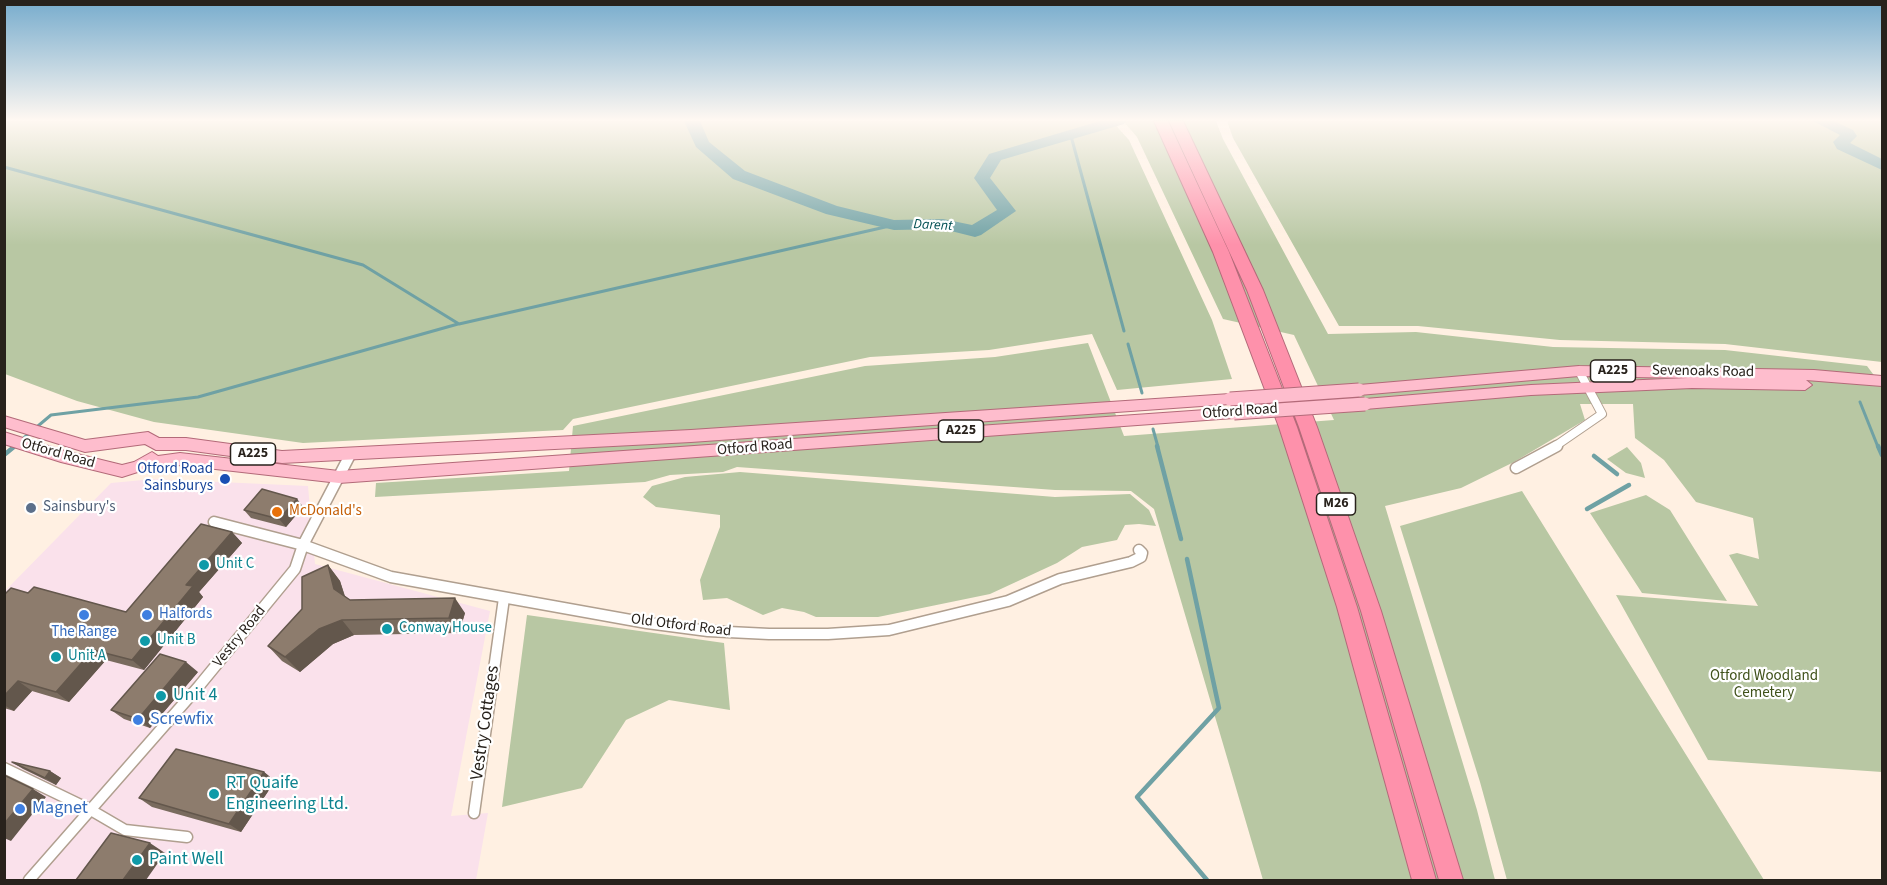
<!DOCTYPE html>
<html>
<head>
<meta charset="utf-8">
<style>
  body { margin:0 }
  #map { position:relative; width:1887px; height:885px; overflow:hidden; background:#fff0e2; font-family:"Source Sans 3",sans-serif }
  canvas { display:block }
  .frame { position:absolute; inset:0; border:6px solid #28221c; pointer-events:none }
</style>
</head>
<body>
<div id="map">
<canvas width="1887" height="885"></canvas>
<div class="frame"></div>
</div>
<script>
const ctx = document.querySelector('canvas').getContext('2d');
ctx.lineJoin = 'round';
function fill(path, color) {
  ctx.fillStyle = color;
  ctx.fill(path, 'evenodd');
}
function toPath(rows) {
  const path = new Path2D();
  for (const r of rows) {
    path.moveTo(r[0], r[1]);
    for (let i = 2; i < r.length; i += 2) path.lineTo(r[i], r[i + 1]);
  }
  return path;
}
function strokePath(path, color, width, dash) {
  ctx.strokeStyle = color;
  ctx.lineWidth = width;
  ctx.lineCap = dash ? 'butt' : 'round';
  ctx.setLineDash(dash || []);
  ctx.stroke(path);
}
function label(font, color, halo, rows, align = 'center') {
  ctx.font = font + ' "Source Sans 3",sans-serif';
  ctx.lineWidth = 4.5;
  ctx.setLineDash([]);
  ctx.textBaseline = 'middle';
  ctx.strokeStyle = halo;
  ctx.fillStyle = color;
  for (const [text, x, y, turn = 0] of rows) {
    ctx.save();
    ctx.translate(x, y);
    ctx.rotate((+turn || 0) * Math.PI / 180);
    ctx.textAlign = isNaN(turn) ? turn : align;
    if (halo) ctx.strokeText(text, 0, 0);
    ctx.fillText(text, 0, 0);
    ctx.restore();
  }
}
const commercial = toPath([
  [154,479,308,486,315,564,490,611,451,816,488,813,476,880,5,880,5,591,111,483]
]);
const green = toPath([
  [5,121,1112,121,1129,140,1212,320,1232,379,1117,390,1092,334,989,350,870,357,573,419,563,430,303,443,154,422,77,401,5,374],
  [1123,121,1216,121,1223,139,1328,334,1416,332,1553,347,1725,350,1867,366,1882,386,1882,772,1708,760,1616,595,1758,606,1729,555,1737,553,1759,559,1753,518,1696,502,1664,460,1635,438,1633,404,1580,404,1585,420,1514,462,1461,488,1385,506,1477,810,1495,880,1263,880,1154,509,1131,491,1055,490,737,467,723,472,670,475,645,482,375,497,376,483,569,471,573,426,865,366,995,357,1088,343,1124,436,1334,420,1294,335,1223,319,1137,137],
  [1227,121,1882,121,1882,362,1725,344,1560,340,1418,326,1339,326,1233,138],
  [1627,447,1641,463,1645,478,1626,473,1607,459],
  [740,472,1055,497,1130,494,1149,510,1156,526,1139,524,1125,525,1117,540,1082,547,1057,563,990,594,878,617,816,617,804,612,782,608,763,615,727,598,703,600,700,580,720,527,720,515,656,507,643,497,652,486,685,477],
  [1522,491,1764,880,1507,880,1480,782,1400,526],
  [1646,495,1670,510,1727,601,1642,593,1590,513],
  [527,615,724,643,730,710,669,700,626,720,582,788,502,807]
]);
const streamFar1 = toPath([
  [1071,136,1124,331],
  [4,167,363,265,459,324,894,225],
  [1128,344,1142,393],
  [1860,402,1878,447],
  [1153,429,1158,447],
  [13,447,51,415,198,397,458,324]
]);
const stream = toPath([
  [1157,446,1181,539],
  [1878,446,1882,455],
  [4,455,15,446],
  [1594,456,1617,474],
  [1587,509,1629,485],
  [1187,559,1219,708,1137,797,1207,880]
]);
const river = toPath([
  [684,121,700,121,709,142,745,171,837,206,894,220,943,219,972,225,997,210,974,178,989,154,1100,121,1126,121,1124,124,1001,160,990,178,1016,211,981,235,975,237,943,229,894,230,826,214,733,179,696,147,684,121],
  [1813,121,1834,121,1853,130,1857,136,1850,143,1882,159,1882,170,1837,149,1833,142,1840,135,1813,121]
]);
const streetFar1 = toPath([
  [1554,447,1602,414,1579,371]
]);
const street = toPath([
  [1516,468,1557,446],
  [214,522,303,545,391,577,647,623,708,631,769,634,828,634,889,630,1008,601,1060,579,1131,562,1141,557,1142,553,1139,550],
  [4,768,89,809,125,830,187,837],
  [474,813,504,598],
  [29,880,199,686,295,569,303,545,350,455]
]);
const primary = toPath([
  [1579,366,1814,370,1882,376,1882,386,1806,380,1812,385,1805,390,1692,388,1531,395,1365,409,1358,404,1365,399,1531,385,1688,378,1579,376,1359,395,1352,390,1359,385,1579,366],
  [1230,394,1237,399,1230,404,691,442,282,463,186,450,156,450,145,444,85,452,4,427,4,416,85,440,148,432,159,438,186,438,282,451,691,430,1230,394],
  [1234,408,1239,409,1241,413,1239,417,1234,418,339,483,180,465,147,469,122,477,61,462,4,444,4,432,61,450,122,465,134,462,152,452,158,456,180,453,339,471,1234,408]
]);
const highway = toPath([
  [1154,121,1168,121,1229,252,1297,427,1357,607,1436,880,1412,880,1337,607,1279,427,1213,252,1154,121],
  [1169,121,1183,121,1263,290,1317,427,1381,611,1463,880,1439,880,1361,611,1299,427,1247,290,1169,121]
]);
const primaryBridge = toPath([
  [1230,399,1359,390],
  [1234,413,1365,404]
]);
const wall = toPath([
  [297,499,303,507,286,527,251,518,244,510],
  [232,532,242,543,199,592,203,597,144,670,106,660,69,702,32,691,14,711,4,708,4,595,28,593,126,612],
  [328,565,340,581,345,596,350,600,465,613,459,633,354,635,333,644,300,672,282,661,268,646,302,609],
  [198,672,150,728,124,719,111,710],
  [12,762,50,771,61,778,56,785,23,769],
  [264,772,275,781,241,832,152,807,139,798]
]);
const shadedWall = toPath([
  [297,499,303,507,286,527,279,519],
  [232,532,242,543,199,592,203,597,144,670,132,660,186,585],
  [328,565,340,581,347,604,334,589],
  [455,598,465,613,459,633,449,618],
  [342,620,354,635,333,644,300,672,285,657,319,629],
  [93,650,106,660,69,702,56,692],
  [186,662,198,672,150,728,138,719],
  [18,681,32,691,14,711,4,705,4,696],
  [50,771,61,778,56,785,45,778],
  [264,772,275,781,241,832,229,824],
  [33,789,46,797,11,841,4,838,4,824],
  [150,843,165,853,146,880,123,880]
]);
const building = toPath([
  [262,489,297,499,279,519,244,510,262,489],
  [201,524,232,532,186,585,193,586,132,660,93,650,56,692,18,681,4,696,4,595,11,588,28,593,34,587,126,612,201,524],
  [328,565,334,589,350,600,455,598,449,618,342,620,319,629,285,657,268,646,302,609,302,577,328,565],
  [160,654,186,662,138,719,111,710,160,654],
  [176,749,264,772,229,824,139,798,176,749],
  [12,762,50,771,45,778,12,762],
  [4,775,33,789,4,824,4,775],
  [111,833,150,843,123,880,76,880,111,833]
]);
const markers = [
  [225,479,6,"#1a4fb4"],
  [31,508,6,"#5c6f8a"],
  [277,512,6,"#e8710a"],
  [204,565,6,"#0f9aa8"],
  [84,615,6,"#3f7fe0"],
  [147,615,6,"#3f7fe0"],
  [387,629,6,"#0f9aa8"],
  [145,641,6,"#0f9aa8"],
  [56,657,6,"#0f9aa8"],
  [161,696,6,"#0f9aa8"],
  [138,720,6,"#3f7fe0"],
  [214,794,6,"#0f9aa8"],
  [20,809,6,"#3f7fe0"],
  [137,860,6,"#0f9aa8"]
];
const farWaternames = [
  ["Darent",933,226,3]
];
const shields = [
  [1613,371,45],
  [961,431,45],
  [253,454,45],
  [1336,504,39]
];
const shieldNames = [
  ["A225",1613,371],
  ["A225",961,431],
  ["A225",253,454],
  ["M26",1336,504]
];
const streetNames = [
  ["Sevenoaks Road",1703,372,1],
  ["Otford Road",1240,412,-4],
  ["Otford Road",755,448,-5],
  ["Otford Road",58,454,16],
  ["Old Otford Road",681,626,7],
  ["Vestry Road",240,637,-51]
];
const transitNames = [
  ["Otford Road",213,470],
  ["Sainsburys",213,487]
];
const serviceNames = [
  ["Sainsbury's",43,508]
];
const foodNames = [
  ["McDonald's",289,512]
];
const cultureNames = [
  ["Unit C",216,565],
  ["Conway House",399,629],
  ["Unit B",157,641],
  ["Unit A",68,657]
];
const shopNames = [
  ["Halfords",159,615],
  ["The Range",84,633,"center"]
];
const parkNames = [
  ["Otford Woodland",1764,677],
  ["Cemetery",1764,694]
];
const nearCulturenames = [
  ["Unit 4",173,696],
  ["RT Quaife",226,784],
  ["Engineering Ltd.",226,805],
  ["Paint Well",149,860]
];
const nearShopnames = [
  ["Screwfix",150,720],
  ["Magnet",32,809]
];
const nearStreetnames = [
  ["Vestry Cottages",486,723,-82]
];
fill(commercial, '#fae1eb');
fill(green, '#b8c7a3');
strokePath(streamFar1, '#6fa1a4', 3);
strokePath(stream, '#6fa1a4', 4.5);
fill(river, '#6fa1a4');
strokePath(streetFar1, '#b09f8f', 10);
strokePath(street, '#b09f8f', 13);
strokePath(primary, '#b36a79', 2);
strokePath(highway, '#b36a79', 2);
strokePath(streetFar1, '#fff', 8);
strokePath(street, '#fff', 10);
fill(primary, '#febdcd');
fill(highway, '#fe91ab');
strokePath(primaryBridge, '#b36a79', 15, []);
strokePath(primaryBridge, '#febdcd', 13);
fill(wall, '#796b5e');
fill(shadedWall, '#63574c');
fill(building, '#8d7c6d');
strokePath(building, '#63574c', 1.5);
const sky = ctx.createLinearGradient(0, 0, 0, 245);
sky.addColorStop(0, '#77accd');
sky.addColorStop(0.49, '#fff8f2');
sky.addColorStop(1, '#fff8f200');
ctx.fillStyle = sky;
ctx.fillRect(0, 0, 1887, 245);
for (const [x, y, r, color] of markers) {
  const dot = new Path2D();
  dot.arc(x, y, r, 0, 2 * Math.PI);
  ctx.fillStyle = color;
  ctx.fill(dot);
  strokePath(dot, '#fff', 2);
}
label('italic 14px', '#004e52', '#fff', farWaternames);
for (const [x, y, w] of shields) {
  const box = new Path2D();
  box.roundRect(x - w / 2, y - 11, w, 22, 4.5);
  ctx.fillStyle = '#fff';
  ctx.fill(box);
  strokePath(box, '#28221c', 1.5);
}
label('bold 14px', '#28221c', null, shieldNames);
label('15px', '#28221c', '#fff', streetNames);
label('15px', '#164399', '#fff', transitNames, 'right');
label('15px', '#4e5e75', '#fff', serviceNames, 'left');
label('15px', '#c56008', '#fff', foodNames, 'left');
label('15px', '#0d838f', '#fff', cultureNames, 'left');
label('15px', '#366cbe', '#fff', shopNames, 'left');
label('15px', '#40521b', '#fff', parkNames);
label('18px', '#0d838f', '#fff', nearCulturenames, 'left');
label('18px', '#366cbe', '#fff', nearShopnames, 'left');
label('18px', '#28221c', '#fff', nearStreetnames);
</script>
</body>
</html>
